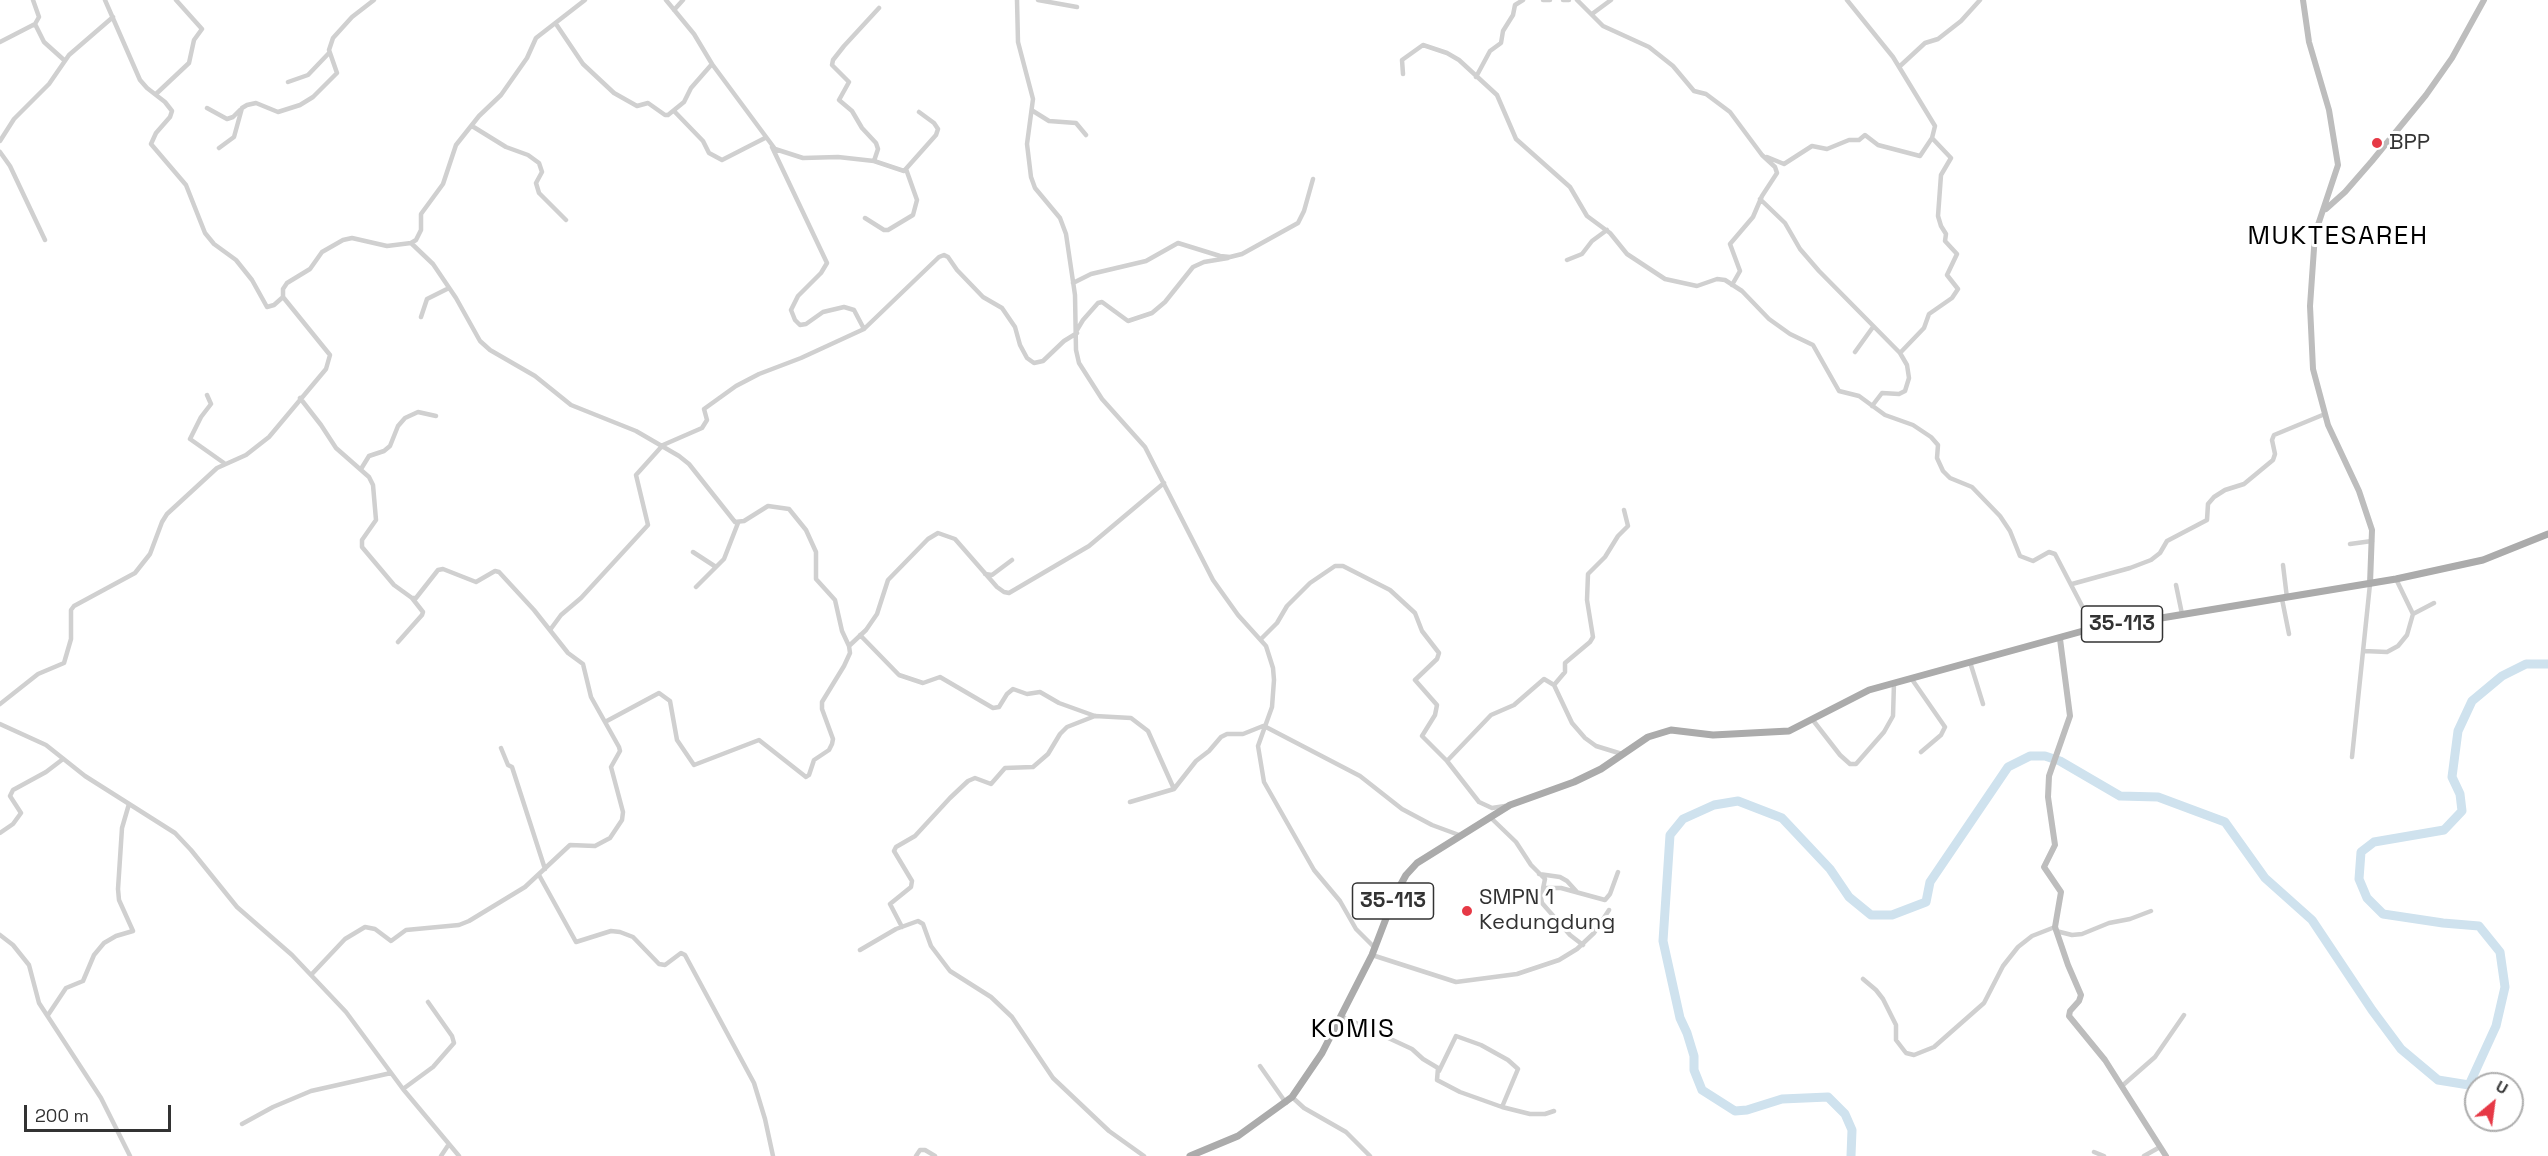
<!DOCTYPE html>
<html>
<head>
<meta charset="utf-8">
<style>
  body { margin:0 }
  #map { position:relative; width:2548px; height:1156px; overflow:hidden; background:#fff; font-family:"Space Grotesk",sans-serif }
  canvas { display:block }
  .north { position:absolute; left:2464px; top:1072px; width:60px; height:60px; box-sizing:border-box; background:#fff; border:2px solid #adadad; border-radius:50%; rotate:29deg; font-size:16px; font-weight:700; line-height:24px; text-align:center; color:#333 }
  .north::after { content:''; display:block; margin:auto; width:21px; height:27px; background:#e63946; clip-path:polygon(50% 0,100% 100%,50% 72%,0 100%) }
  .scale { position:absolute; left:24px; top:1105px; width:147px; height:27px; box-sizing:border-box; border:3px solid #333; border-top:0; padding-left:8px; font-size:18px; line-height:21px; white-space:nowrap; color:#333; -webkit-text-stroke:4px #fff; paint-order:stroke }
</style>
</head>
<body>
<div id="map">
<canvas width="2548" height="1156"></canvas>
<div class="north">U</div>
<div class="scale">200 m</div>
</div>
<script>
const ctx = document.querySelector('canvas').getContext('2d');
ctx.lineJoin = 'round';
function toPath(rows) {
  const path = new Path2D();
  for (const r of rows) {
    path.moveTo(r[0], r[1]);
    for (let i = 2; i < r.length; i += 2) path.lineTo(r[i], r[i + 1]);
  }
  return path;
}
function strokePath(path, color, width, dash) {
  ctx.strokeStyle = color;
  ctx.lineWidth = width;
  ctx.lineCap = dash ? 'butt' : 'round';
  ctx.setLineDash(dash || []);
  ctx.stroke(path);
}
function label(font, color, halo, rows, align = 'center') {
  ctx.font = font + ' "Space Grotesk",sans-serif';
  ctx.lineWidth = 6;
  ctx.setLineDash([]);
  ctx.textBaseline = 'middle';
  ctx.strokeStyle = halo;
  ctx.fillStyle = color;
  for (const [text, x, y, turn = 0] of rows) {
    ctx.save();
    ctx.translate(x, y);
    ctx.rotate((+turn || 0) * Math.PI / 180);
    ctx.textAlign = isNaN(turn) ? turn : align;
    if (halo) ctx.strokeText(text, 0, 0);
    ctx.fillText(text, 0, 0);
    ctx.restore();
  }
}
const river = toPath([
  [1851,1156,1852,1130,1845,1114,1828,1097,1782,1099,1747,1110,1735,1111,1702,1090,1694,1070,1694,1056,1687,1033,1680,1018,1663,941,1670,835,1683,819,1714,805,1738,801,1782,818,1830,869,1849,897,1871,915,1892,915,1926,902,1930,882,2008,767,2030,756,2045,756,2060,761,2120,796,2158,797,2225,822,2265,878,2312,920,2372,1010,2401,1049,2438,1080,2469,1085,2496,1026,2505,987,2500,952,2479,926,2443,923,2383,914,2367,898,2359,879,2361,852,2374,842,2444,830,2462,811,2460,794,2452,777,2458,731,2472,701,2502,676,2526,664,2548,664]
]);
const street = toPath([
  [33,0,39,17,35,24],
  [105,0,140,80,147,88,165,102,172,111,170,117,156,133,151,144,186,185,205,233,214,244,236,260,252,280,267,307,274,305,283,297],
  [666,0,694,34,712,64,775,149,803,158,838,157,874,161,904,171,936,135,938,129,934,123,919,112],
  [1017,0,1018,42,1033,99,1027,144,1031,177,1035,188,1060,218,1066,234,1075,295,1076,350,1079,363,1102,399,1145,447,1213,580,1238,615,1266,646,1273,668,1274,680,1272,707,1258,746,1264,782,1314,870,1340,901,1356,929,1375,948],
  [1038,0,1077,7],
  [1543,0,1550,0],
  [1563,0,1569,0],
  [1577,0,1603,26,1649,47,1673,66,1694,91,1706,94,1730,112,1762,155,1775,167,1777,173,1762,196,1753,217,1730,244,1740,271,1732,285],
  [1847,0,1893,57,1935,126,1932,138,1951,158,1941,175,1938,216,1941,226,1946,234,1945,241,1957,254,1947,275,1958,289,1952,298,1929,314,1924,328,1900,353],
  [674,10,683,0],
  [1592,14,1611,0],
  [556,24,583,64,614,93,637,106,648,103,665,115,668,115,684,102,691,88,712,64],
  [0,42,35,24,44,42,64,60],
  [1899,67,1925,43,1938,39,1961,21,1980,0],
  [1403,74,1402,60,1423,45,1447,53,1459,60,1497,95,1516,139,1570,187,1587,216,1610,233,1627,254,1665,279,1697,286,1717,279,1725,280,1742,291,1769,319,1790,334,1813,345,1839,391,1859,396,1885,415,1913,425,1931,437,1938,445,1937,458,1943,471,1950,478,1972,487,2000,516,2010,531,2020,556,2033,561,2049,552,2055,554,2094,629],
  [1476,77,1490,51,1501,43,1503,31,1513,15,1515,5,1523,0],
  [288,82,308,75,329,53],
  [156,94,189,63,194,40,202,29,176,0],
  [207,108,227,119,233,117,240,110],
  [674,111,703,141,709,153,722,160,765,138],
  [1033,111,1049,121,1076,123,1086,135],
  [472,126,506,147,528,155,539,163,542,172,536,183,539,193,566,220],
  [0,141,14,119,49,84,69,55,113,17],
  [772,147,827,263,821,273,798,296,791,310,795,320,800,325,806,324,823,312,844,307,854,310,864,329],
  [219,148,234,137,242,108,247,105,256,103,278,112,300,105,313,97,337,73,329,50,333,38,352,17,374,0],
  [0,152,10,166,45,240],
  [1767,157,1784,164,1812,146,1827,149,1849,140,1859,140,1865,135,1878,145,1920,156,1932,138],
  [874,161,878,149,876,143,862,128,852,111,839,100,849,82,832,65,833,60,844,46,879,8],
  [1760,199,1785,223,1800,249,1819,271,1900,353,1907,365,1909,378,1905,391,1899,394,1882,393,1872,406],
  [865,218,884,230,888,230,913,215,917,200,906,169],
  [411,243,433,264,456,298,480,341,490,350,535,376,571,405,636,431,679,456,689,464,735,522,744,521,768,506,789,509,806,530,816,552,816,579,835,600,842,631,849,646],
  [1567,260,1582,254,1592,241,1607,230],
  [1073,283,1091,274,1146,261,1178,243,1220,256,1230,257,1242,254,1298,223,1304,211,1313,179],
  [421,317,427,299,449,288],
  [1077,330,1083,320,1098,303,1102,302,1128,321,1152,313,1165,302,1193,267,1204,262,1228,258],
  [1855,352,1873,327],
  [207,395,211,404,201,417,190,439,224,463],
  [300,398,321,425,336,448,369,477,373,485,376,520,362,540,362,547,394,585,412,598,416,598,438,570,443,569,476,582,495,571,499,572,534,610,568,653,583,664,591,697,619,747,620,751,611,767,623,812,622,820,610,838,595,846,570,845,525,887,469,921,459,925,406,930,391,941,375,929,365,927,345,939,311,975],
  [361,469,369,456,384,451,390,446,398,426,405,418,418,412,436,416],
  [2350,544,2372,541],
  [693,552,716,567],
  [2283,565,2287,598],
  [985,574,992,575,1012,560],
  [2072,584,2130,568,2151,560,2160,553,2167,541,2207,520,2208,504,2214,497,2225,490,2244,484,2273,460,2275,454,2272,440,2274,435,2325,414],
  [2176,585,2182,614],
  [696,587,724,559,738,523],
  [2282,599,2289,634],
  [2413,614,2434,603],
  [550,630,561,615,581,598,648,525,636,475,663,445,702,428,707,420,704,409,736,386,759,374,801,358,864,329,939,257,944,255,948,257,957,270,983,297,1002,308,1015,327,1020,345,1027,358,1034,363,1043,361,1064,341,1077,333],
  [860,635,899,675,923,683,940,677,993,708,999,707,1007,694,1013,689,1027,694,1040,692,1059,703,1095,716,1131,718,1148,731,1174,789],
  [1261,639,1277,623,1287,606,1310,583,1335,566,1343,566,1390,590,1415,613,1422,631,1439,653,1437,659,1415,680,1437,705,1435,715,1422,736,1447,761,1479,802,1492,808,1505,806],
  [398,642,422,615,423,612,412,598],
  [2364,651,2387,652,2398,646,2407,635,2413,614,2396,579],
  [1970,662,1983,704],
  [1911,678,1945,727,1941,735,1921,752],
  [0,704,38,674,64,663,71,639,71,610,74,606,135,573,150,554,162,522,167,514,217,468,246,455,269,437,326,369,330,355,283,297,283,289,287,283,310,269,322,252,343,240,352,238,387,246,411,243,416,240,421,230,421,214,443,184,456,145,479,116,501,95,527,58,536,38,585,0],
  [1812,719,1840,755,1850,764,1856,764,1884,732,1893,716,1894,683],
  [605,722,659,693,670,701,677,740,694,765,759,740,806,777,809,775,814,760,829,750,832,744,833,739,822,709,822,702,844,666,850,653,849,646,866,630,877,614,888,580,928,539,938,533,955,539,997,587,1004,592,1009,593,1089,546,1164,483],
  [0,724,46,745,85,776,175,833,191,850,237,907,292,955,346,1012,403,1089,459,1156],
  [1264,726,1360,776,1402,809,1432,825,1459,835],
  [501,748,508,765,512,767,545,869],
  [1622,754,1596,746,1585,738,1572,723,1554,685,1565,672,1565,663,1590,642,1593,637,1587,600,1588,574,1605,557,1618,536,1628,526,1624,510],
  [2352,757,2370,584],
  [1447,761,1491,715,1514,705,1544,679,1554,685],
  [1130,802,1174,789,1196,761,1209,751,1221,737,1227,734,1243,734,1263,726],
  [1490,817,1516,842,1531,865,1545,879,1541,898,1542,903,1570,935,1583,945],
  [0,833,13,824,21,813,10,796,13,790,46,772,63,759],
  [1539,874,1560,877,1567,881,1577,892],
  [539,875,576,942,611,931,620,932,633,937,659,964,665,965,681,953,685,955,754,1083,765,1119,773,1156],
  [1545,888,1561,888,1605,900,1610,894,1618,872],
  [902,927,890,904,911,887,912,881,894,851,896,847,915,836,950,798,968,781,975,778,991,784,1005,768,1033,767,1048,754,1060,734,1067,727,1095,716],
  [2056,931,2072,935,2082,934,2109,923,2130,919,2151,911],
  [0,935,13,945,29,965,39,1003,101,1098,130,1156],
  [860,950,896,929,918,921,923,924,931,946,950,971,991,997,1012,1017,1053,1078,1109,1131,1144,1156],
  [1372,955,1456,982,1517,974,1559,960,1577,949,1594,933,1609,910],
  [1863,979,1876,990,1883,999,1896,1025,1896,1040,1906,1053,1914,1055,1934,1047,1984,1003,2003,966,2018,947,2032,936,2055,927],
  [48,1015,66,988,83,981,94,955,104,943,116,936,133,931,119,900,118,889,122,828,129,804],
  [1341,1016,1412,1049,1423,1059,1438,1068,1437,1080,1460,1092,1502,1107,1530,1114,1545,1114,1554,1111],
  [1260,1066,1286,1103],
  [1439,1071,1456,1036,1481,1045,1508,1060,1518,1069,1502,1107],
  [2122,1086,2155,1057,2184,1015],
  [403,1089,433,1067,454,1043,452,1036,428,1002],
  [1292,1097,1304,1108,1346,1132,1370,1156],
  [242,1124,273,1107,311,1091,391,1073],
  [2094,1152,2104,1156],
  [441,1156,449,1144],
  [916,1156,920,1150,925,1150,935,1156],
  [2144,1156,2160,1147]
]);
const secondary = toPath([
  [2303,0,2309,42,2329,110,2338,165,2315,234,2310,306,2313,369,2328,425,2359,491,2372,530,2370,584],
  [2326,209,2345,192,2372,161,2426,95,2452,58,2484,0],
  [2060,639,2070,716,2049,776,2048,797,2055,845,2044,867,2061,892,2055,927,2068,965,2081,995,2079,1001,2070,1011,2069,1016,2105,1060,2166,1156]
]);
const primary = toPath([
  [1190,1156,1238,1136,1292,1097,1322,1053,1372,955,1395,895,1406,875,1417,863,1510,805,1574,782,1601,769,1648,737,1671,730,1713,735,1789,731,1869,690,2083,631,2396,579,2483,560,2548,534]
]);
const markers = [
  [2377,143,6,"#e63946"],
  [1467,911,6,"#e63946"]
];
const shields = [
  [2122,624,81],
  [1393,901,81]
];
const shieldNames = [
  ["35-113",2122,624],
  ["35-113",1393,901]
];
const poiNames = [
  ["BPP",2389,143],
  ["SMPN 1",1479,898],
  ["Kedungdung",1479,923]
];
const quarterNames = [
  ["MUKTESAREH",2338,237],
  ["KOMIS",1353,1030]
];
strokePath(river, '#cfe2ee', 9);
strokePath(street, '#d0d0d0', 4.5);
strokePath(secondary, '#bdbdbd', 6);
strokePath(primary, '#ababab', 7);
for (const [x, y, r, color] of markers) {
  const dot = new Path2D();
  dot.arc(x, y, r, 0, 2 * Math.PI);
  ctx.fillStyle = color;
  ctx.fill(dot);
  strokePath(dot, '#fff', 2);
}
for (const [x, y, w] of shields) {
  const box = new Path2D();
  box.roundRect(x - w / 2, y - 18, w, 36, 4.5);
  ctx.fillStyle = '#fff';
  ctx.fill(box);
  strokePath(box, '#333', 1.5);
}
label('bold 21px', '#333', null, shieldNames);
label('22px', '#333', '#fff', poiNames, 'left');
ctx.letterSpacing = '1.5px';
label('26px', '#000', '#fff', quarterNames);
ctx.letterSpacing = '0px';
</script>
</body>
</html>
